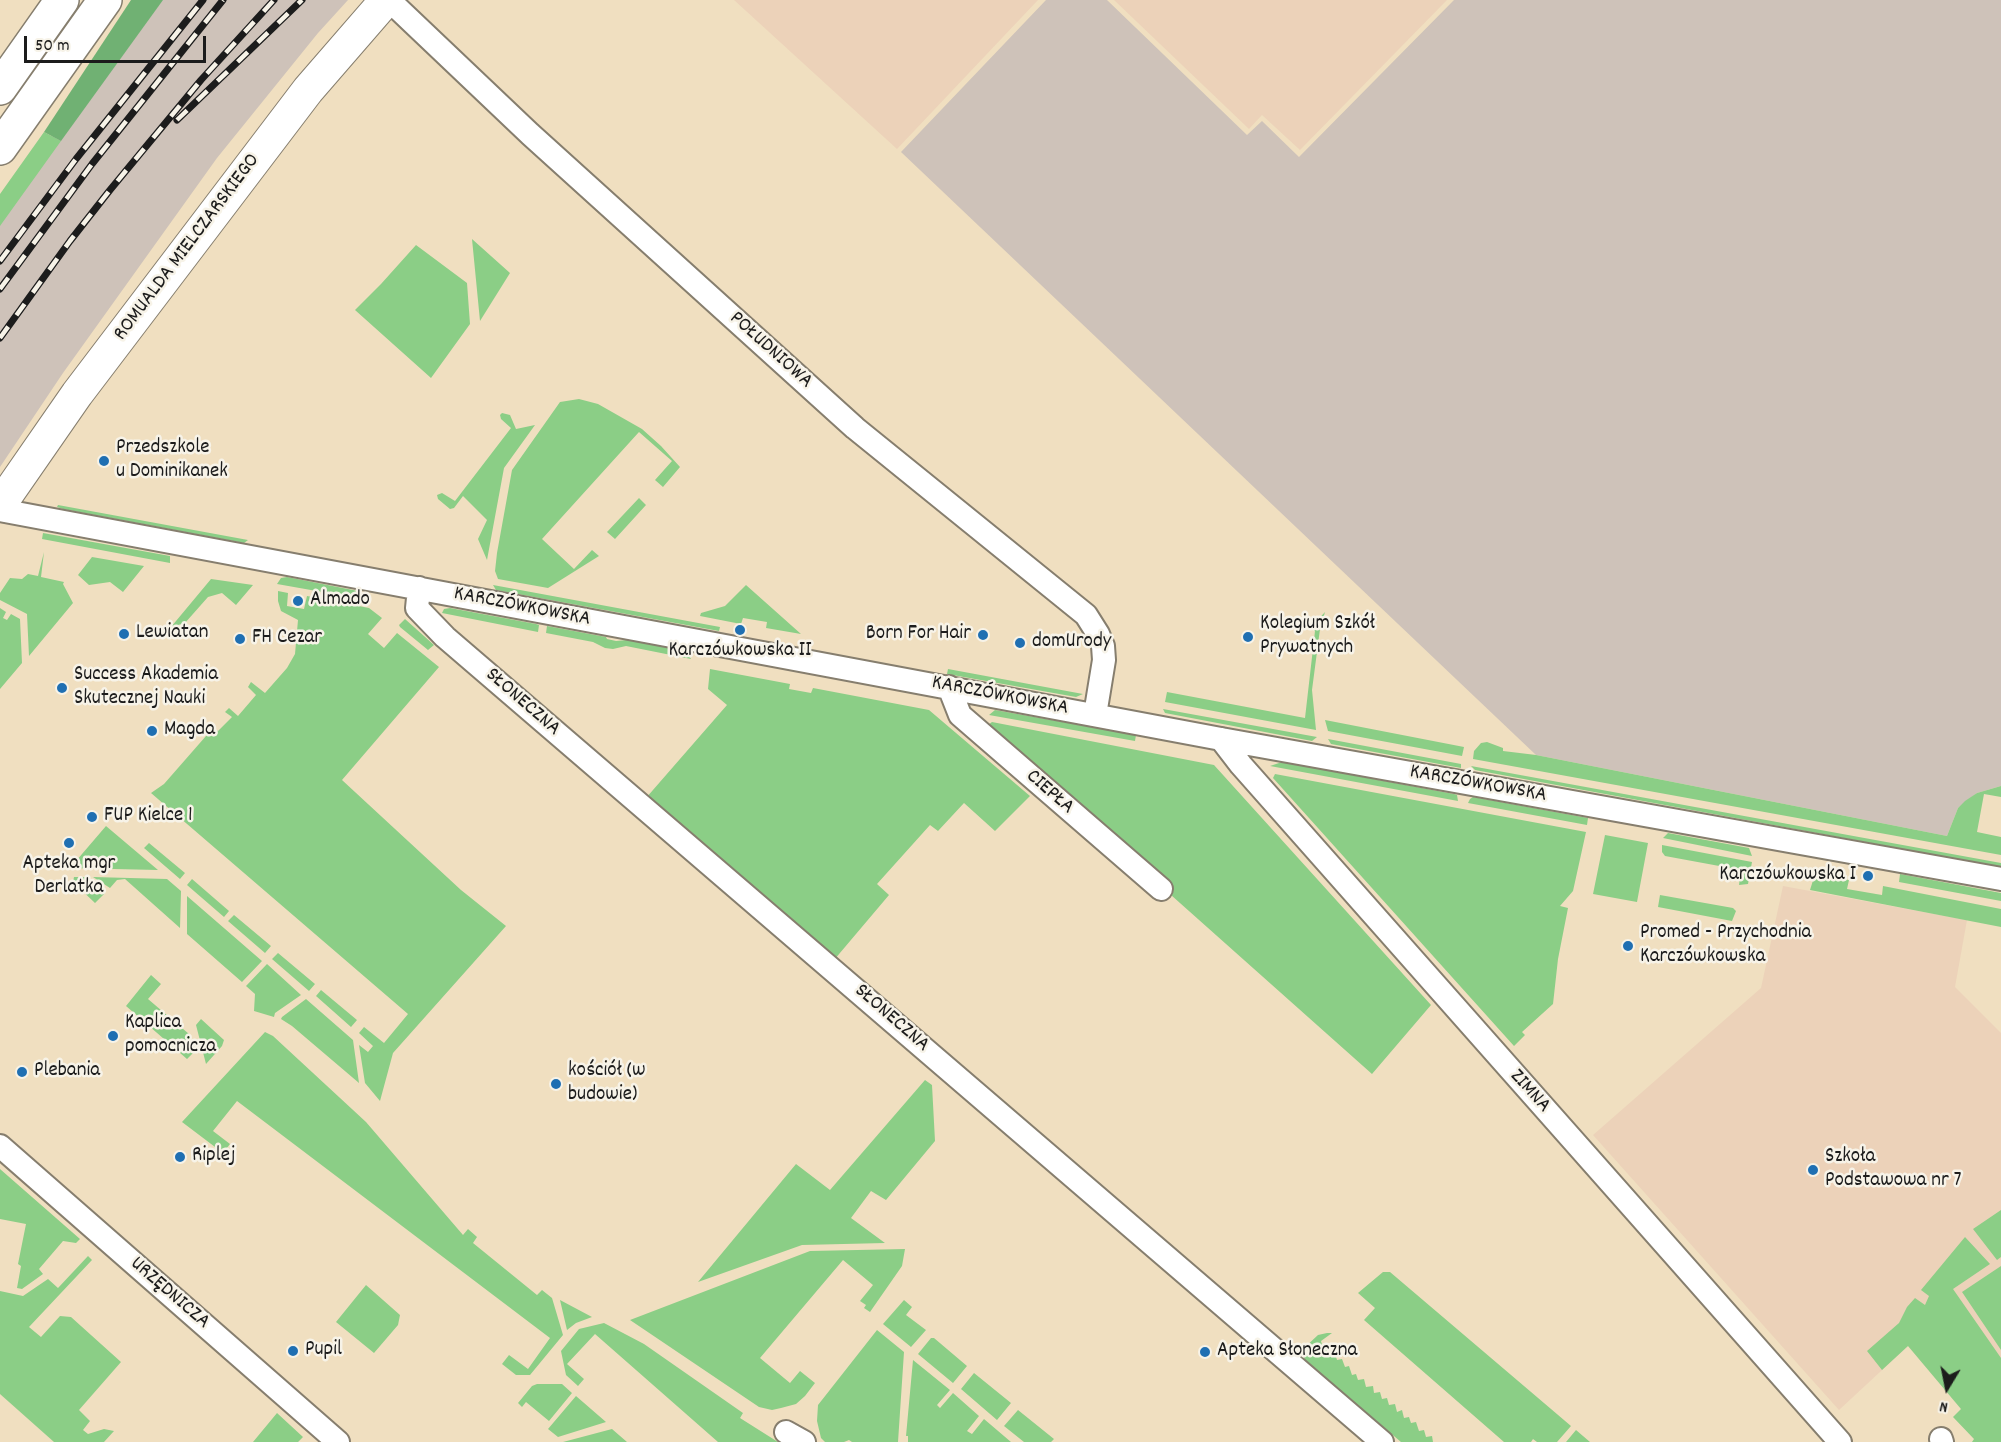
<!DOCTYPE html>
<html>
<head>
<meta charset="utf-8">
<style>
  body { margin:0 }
  #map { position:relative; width:2001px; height:1442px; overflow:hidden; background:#f0dfc0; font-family:Dekko,sans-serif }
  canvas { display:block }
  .north { position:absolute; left:1917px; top:1358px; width:60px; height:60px; -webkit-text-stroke:4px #f7f3e8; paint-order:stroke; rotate:190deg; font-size:16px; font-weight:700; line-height:24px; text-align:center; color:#1c1c1c }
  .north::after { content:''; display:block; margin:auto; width:21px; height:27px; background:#1c1c1c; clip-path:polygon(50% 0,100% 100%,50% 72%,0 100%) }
  .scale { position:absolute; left:24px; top:36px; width:182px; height:27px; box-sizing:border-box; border:3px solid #1c1c1c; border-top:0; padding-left:8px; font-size:18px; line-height:21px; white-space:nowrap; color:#1c1c1c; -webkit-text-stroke:4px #f7f3e8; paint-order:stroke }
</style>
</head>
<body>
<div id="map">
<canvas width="2001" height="1442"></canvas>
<div class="north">N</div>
<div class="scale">50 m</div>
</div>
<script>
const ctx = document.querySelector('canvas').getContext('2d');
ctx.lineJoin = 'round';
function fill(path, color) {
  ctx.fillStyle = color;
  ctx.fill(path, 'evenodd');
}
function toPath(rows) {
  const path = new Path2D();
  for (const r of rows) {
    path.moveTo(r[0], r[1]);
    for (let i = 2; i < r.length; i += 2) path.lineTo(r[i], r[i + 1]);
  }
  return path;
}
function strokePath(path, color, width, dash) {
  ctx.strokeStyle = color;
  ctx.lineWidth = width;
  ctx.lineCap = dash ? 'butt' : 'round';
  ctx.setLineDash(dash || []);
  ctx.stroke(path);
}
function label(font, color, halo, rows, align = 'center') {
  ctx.font = font + ' Dekko,sans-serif';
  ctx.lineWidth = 5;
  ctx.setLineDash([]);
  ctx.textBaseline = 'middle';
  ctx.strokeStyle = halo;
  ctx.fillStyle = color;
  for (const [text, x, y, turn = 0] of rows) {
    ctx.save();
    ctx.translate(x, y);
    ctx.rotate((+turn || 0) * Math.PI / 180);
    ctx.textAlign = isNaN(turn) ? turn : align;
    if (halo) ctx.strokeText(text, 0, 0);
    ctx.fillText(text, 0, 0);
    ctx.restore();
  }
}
const built = toPath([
  [734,0,1038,0,897,149],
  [1114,0,1447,0,1300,150,1262,115,1249,129],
  [1783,886,1967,920,1955,987,2001,1033,2001,1401,1961,1409,1908,1346,1839,1410,1593,1135,1761,988]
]);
const industrial = toPath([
  [150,0,348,0,318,33,217,158,63,373,0,467,0,212,124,32],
  [1046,0,1107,0,1247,135,1262,121,1299,157,1454,0,2001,0,2001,786,1977,793,1958,808,1947,836,1536,755,901,152]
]);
const green = toPath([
  [44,132,61,141,0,226,0,194],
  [472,239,510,273,480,321],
  [416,245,467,283,470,324,431,378,355,310,381,284],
  [579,399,598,404,642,429,661,446,680,467,663,487,655,480,672,461,639,432,542,539,574,569,592,550,599,556,548,588,498,579,495,571,497,553,512,470,560,402],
  [502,413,510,415,516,429,535,425,504,468,487,560,478,539,487,520,463,496,454,508,450,509,438,499,437,495,442,493,455,501,511,428,501,419,500,415],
  [639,498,646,505,615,539,607,532],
  [58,505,248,540,244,543,63,509,57,507],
  [43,533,170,556,170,563,42,539],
  [44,552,41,577,64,582,63,584,73,603,29,656,27,614,0,600,0,593,10,578,22,579,28,574,38,576],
  [92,557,144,566,123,592,110,582,89,585,78,575],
  [287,577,358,591,356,598,277,584,281,578],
  [211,579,253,585,236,605,222,593,208,597,185,623,171,627],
  [493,585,720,627,719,631,496,590],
  [746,585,801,634,766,628,767,622,743,618,741,624,700,616,701,613,725,606],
  [278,591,288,593,287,606,304,609,307,596,369,608,382,618,368,634,384,648,397,633,439,667,342,780,461,890,506,926,393,1053,380,1101,365,1083,359,1045,368,1052,373,1046,359,1033,364,1027,384,1043,408,1014,151,793,164,784,213,728,218,731,232,717,225,712,229,708,238,716,256,695,248,687,251,682,265,693,287,668,295,654,298,620,281,611,278,601],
  [0,608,6,612,3,618,7,620,11,614,20,619,22,663,0,689],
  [450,608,536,624,539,625,538,632,442,613,444,609],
  [1325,612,1320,629,1312,690,1316,730,1165,702,1167,692,1305,718,1315,631,1311,627],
  [405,619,434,645,428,650,400,627,399,625],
  [547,626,606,637,607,639,616,641,627,640,687,651,691,659,626,646,613,649,605,648,593,642,546,633],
  [710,669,790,684,789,689,811,693,813,688,929,710,1030,796,995,831,964,803,938,831,930,825,877,884,889,895,834,960,646,798,727,705,708,689],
  [948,669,1083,694,1076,697,947,674],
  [1163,709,1317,737,1312,741,1165,713],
  [995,710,1136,735,1135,741,989,715],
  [1325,720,1464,747,1462,756,1328,731],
  [992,722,1214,765,1431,1005,1372,1074,1162,887,988,725],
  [1328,739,1461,764,1461,768,1331,744],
  [1487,742,1503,748,1503,751,1536,755,1947,836,1958,808,1965,801,1977,793,2001,786,2001,797,1984,794,1977,832,2001,837,2001,855,1473,759,1474,751,1481,743],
  [1282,762,1454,794,1457,795,1458,801,1270,766],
  [1471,766,2001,863,2001,867,1475,770],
  [1275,774,1586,832,1573,891,1560,906,1568,908,1558,959,1553,1004,1522,1032,1525,1035,1514,1046,1273,778],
  [1473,797,1588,818,1587,825,1468,803,1470,799],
  [106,826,158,870,70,868],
  [1668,833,1749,848,1752,856,1663,838],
  [1605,835,1648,843,1637,902,1593,894],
  [149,843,185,873,180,879,144,848],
  [1662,845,1752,862,1748,884,1739,885,1741,870,1665,856,1662,852],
  [1815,874,1849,880,1847,889,1876,894,1882,895,1883,886,2001,909,2001,927,1810,890],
  [1900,874,2001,893,2001,901,1899,882],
  [74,877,85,877,105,893,95,903,73,882],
  [93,877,167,879,181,891,180,928,125,879,117,880,110,888],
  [192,879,229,911,224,917,187,885],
  [1660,895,1733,908,1736,911,1732,921,1658,907],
  [187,896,262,961,242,982,187,934],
  [234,915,271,946,265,953,228,921],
  [278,953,315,984,309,991,272,959],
  [267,964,301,995,275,1013,274,1017,254,1011,255,994,246,986],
  [151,975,161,984,148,999,189,1034,193,1053,187,1059,126,1006],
  [321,990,357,1020,351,1027,316,996],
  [306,999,353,1040,359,1083,292,1026,281,1019,282,1017],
  [201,1019,224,1040,222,1046,206,1064,196,1025],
  [265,1032,273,1036,366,1122,463,1235,468,1229,477,1237,473,1243,537,1295,542,1290,552,1298,563,1335,530,1375,516,1375,502,1364,509,1355,528,1369,550,1338,237,1101,213,1131,230,1144,223,1153,182,1122],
  [925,1080,932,1085,935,1141,886,1200,871,1191,851,1218,885,1243,802,1245,698,1282,796,1164,830,1190],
  [0,1169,80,1239,76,1243,63,1241,39,1269,43,1274,22,1289,17,1288,21,1266,18,1264,26,1224,0,1219],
  [2001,1210,2001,1257,1997,1260,1973,1229],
  [1965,1237,1990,1264,1953,1289,2001,1358,2001,1442,1972,1442,1974,1439,1953,1417,1961,1409,1908,1346,1882,1370,1867,1351,1899,1323,1907,1307,1915,1298,1925,1305,1929,1296,1921,1290],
  [905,1249,902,1266,870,1312,864,1308,866,1305,860,1301,873,1285,843,1260,760,1358,790,1383,800,1371,815,1383,805,1396,796,1404,781,1408,772,1410,759,1407,630,1320,810,1251],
  [88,1256,92,1260,29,1327,41,1337,60,1316,71,1317,121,1362,79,1410,90,1421,83,1430,88,1434,104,1429,114,1431,104,1442,54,1442,0,1394,0,1291,23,1296,48,1279,58,1288],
  [2001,1266,2001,1350,1962,1292],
  [1383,1272,1390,1272,1571,1426,1557,1442,1537,1442,1533,1439,1531,1442,1504,1442,1364,1320,1375,1308,1358,1293],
  [366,1285,400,1315,398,1325,374,1353,336,1322],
  [560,1300,592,1317,576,1323,567,1330],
  [904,1300,912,1307,906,1315,926,1330,911,1347,883,1324],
  [604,1323,644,1344,743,1413,740,1418,778,1442,718,1442,595,1334,567,1364,584,1379,578,1386,566,1375,561,1351,579,1329],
  [877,1330,904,1352,898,1442,852,1442,849,1440,844,1442,825,1442,821,1438,817,1421,818,1405],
  [1327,1333,1332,1333,1321,1341,1323,1348,1328,1347,1329,1354,1335,1353,1337,1360,1342,1359,1345,1367,1349,1366,1352,1375,1356,1374,1358,1380,1364,1379,1366,1387,1373,1386,1374,1393,1380,1392,1382,1399,1387,1398,1389,1405,1395,1404,1397,1412,1402,1410,1404,1418,1409,1417,1411,1423,1416,1422,1419,1431,1424,1430,1426,1437,1432,1436,1433,1442,1401,1442,1306,1361,1301,1353,1303,1349,1318,1335],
  [931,1338,934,1338,967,1366,953,1383,918,1354],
  [913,1360,950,1390,937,1405,940,1408,953,1393,979,1416,967,1431,972,1434,984,1419,1011,1442,908,1442,908,1436,906,1436],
  [974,1373,1011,1403,997,1420,961,1389],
  [537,1384,562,1384,572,1393,549,1421,526,1402,522,1407,518,1403,532,1386],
  [576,1396,606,1422,558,1437,548,1429],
  [1018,1410,1054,1439,1051,1442,1024,1442,1004,1426],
  [277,1413,303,1437,298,1442,253,1442],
  [612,1429,627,1442,563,1442],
  [1576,1430,1590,1442,1566,1442]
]);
const forest = toPath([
  [131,0,163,0,61,141,44,132]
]);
const street = toPath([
  [389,0,530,134,855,428,1086,615,1098,634,1103,646,1104,660,1095,715],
  [0,510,1221,739,2001,879],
  [419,588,417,608,445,637,1382,1442],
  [949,687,960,715,1161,889],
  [1221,739,1241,765,1840,1442],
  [0,1146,338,1442],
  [786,1432,804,1442],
  [1941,1439,1942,1442]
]);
const secondary = toPath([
  [0,505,77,394,308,90,386,0]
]);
const primary = toPath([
  [0,88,62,0],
  [0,148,105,0]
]);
const rail = toPath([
  [177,120,302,0],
  [0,261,76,159,203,0],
  [0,289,92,164,223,0],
  [0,338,70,241,110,190,201,80,274,0]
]);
const markers = [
  [104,461,6,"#1f6fb2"],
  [298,601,6,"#1f6fb2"],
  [740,630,6,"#1f6fb2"],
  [124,634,6,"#1f6fb2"],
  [983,635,6,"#1f6fb2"],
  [1248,637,6,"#1f6fb2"],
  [240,639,6,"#1f6fb2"],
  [1020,643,6,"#1f6fb2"],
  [62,688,6,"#1f6fb2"],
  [152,731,6,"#1f6fb2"],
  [92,817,6,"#1f6fb2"],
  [69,843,6,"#1f6fb2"],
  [1868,876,6,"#1f6fb2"],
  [1628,946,6,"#1f6fb2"],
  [113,1036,6,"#1f6fb2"],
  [22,1072,6,"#1f6fb2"],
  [556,1084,6,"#1f6fb2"],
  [180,1157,6,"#1f6fb2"],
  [1813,1170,6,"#1f6fb2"],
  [293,1351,6,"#1f6fb2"],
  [1205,1352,6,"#1f6fb2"]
];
const streetNames = [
  ["ROMUALDA MIELCZARSKIEGO",188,248,-53],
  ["POŁUDNIOWA",770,351,42],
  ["KARCZÓWKOWSKA",522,608,11],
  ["KARCZÓWKOWSKA",1000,697,11],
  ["SŁONECZNA",522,703,41],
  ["KARCZÓWKOWSKA",1478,785,10],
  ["CIEPŁA",1049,793,41],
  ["SŁONECZNA",891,1019,41],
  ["ZIMNA",1529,1092,48],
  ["URZĘDNICZA",169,1294,41]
];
const poiNames = [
  ["Przedszkole",116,449],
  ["u Dominikanek",116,473],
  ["Almado",310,601],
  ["Kolegium Szkół",1260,625],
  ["Prywatnych",1260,649],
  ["Lewiatan",136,634],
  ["Born For Hair",971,635,"right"],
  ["FH Cezar",252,639],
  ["domUrody",1032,643],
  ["Karczówkowska II",740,652,"center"],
  ["Success Akademia",74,676],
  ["Skutecznej Nauki",74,700],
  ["Magda",164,731],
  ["FUP Kielce 1",104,817],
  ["Apteka mgr",69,865,"center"],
  ["Derlatka",69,889,"center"],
  ["Karczówkowska I",1856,876,"right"],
  ["Promed - Przychodnia",1640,934],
  ["Karczówkowska",1640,958],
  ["Kaplica",125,1024],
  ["pomocnicza",125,1048],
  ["Plebania",34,1072],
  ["kościół (w",568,1072],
  ["budowie)",568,1096],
  ["Riplej",192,1157],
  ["Szkoła",1825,1158],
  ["Podstawowa nr 7",1825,1182],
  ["Pupil",305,1351],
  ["Apteka Słoneczna",1217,1352]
];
fill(built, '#ecd2b9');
fill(industrial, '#cec2b9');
fill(green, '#8bce86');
fill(forest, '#70b173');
strokePath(street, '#867e6e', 26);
strokePath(secondary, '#867e6e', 34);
strokePath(primary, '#867e6e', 36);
strokePath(street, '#fff', 22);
strokePath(secondary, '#fff', 32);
strokePath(primary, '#fff', 33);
strokePath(rail, '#1c1c1c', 7);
strokePath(rail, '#f7f3e8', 4.5, [14]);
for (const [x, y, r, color] of markers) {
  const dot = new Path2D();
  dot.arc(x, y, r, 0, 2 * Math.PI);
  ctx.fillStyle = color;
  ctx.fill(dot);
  strokePath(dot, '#f7f3e8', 2);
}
label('21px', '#1c1c1c', '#f7f3e8', streetNames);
label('21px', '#1c1c1c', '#f7f3e8', poiNames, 'left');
</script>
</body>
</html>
